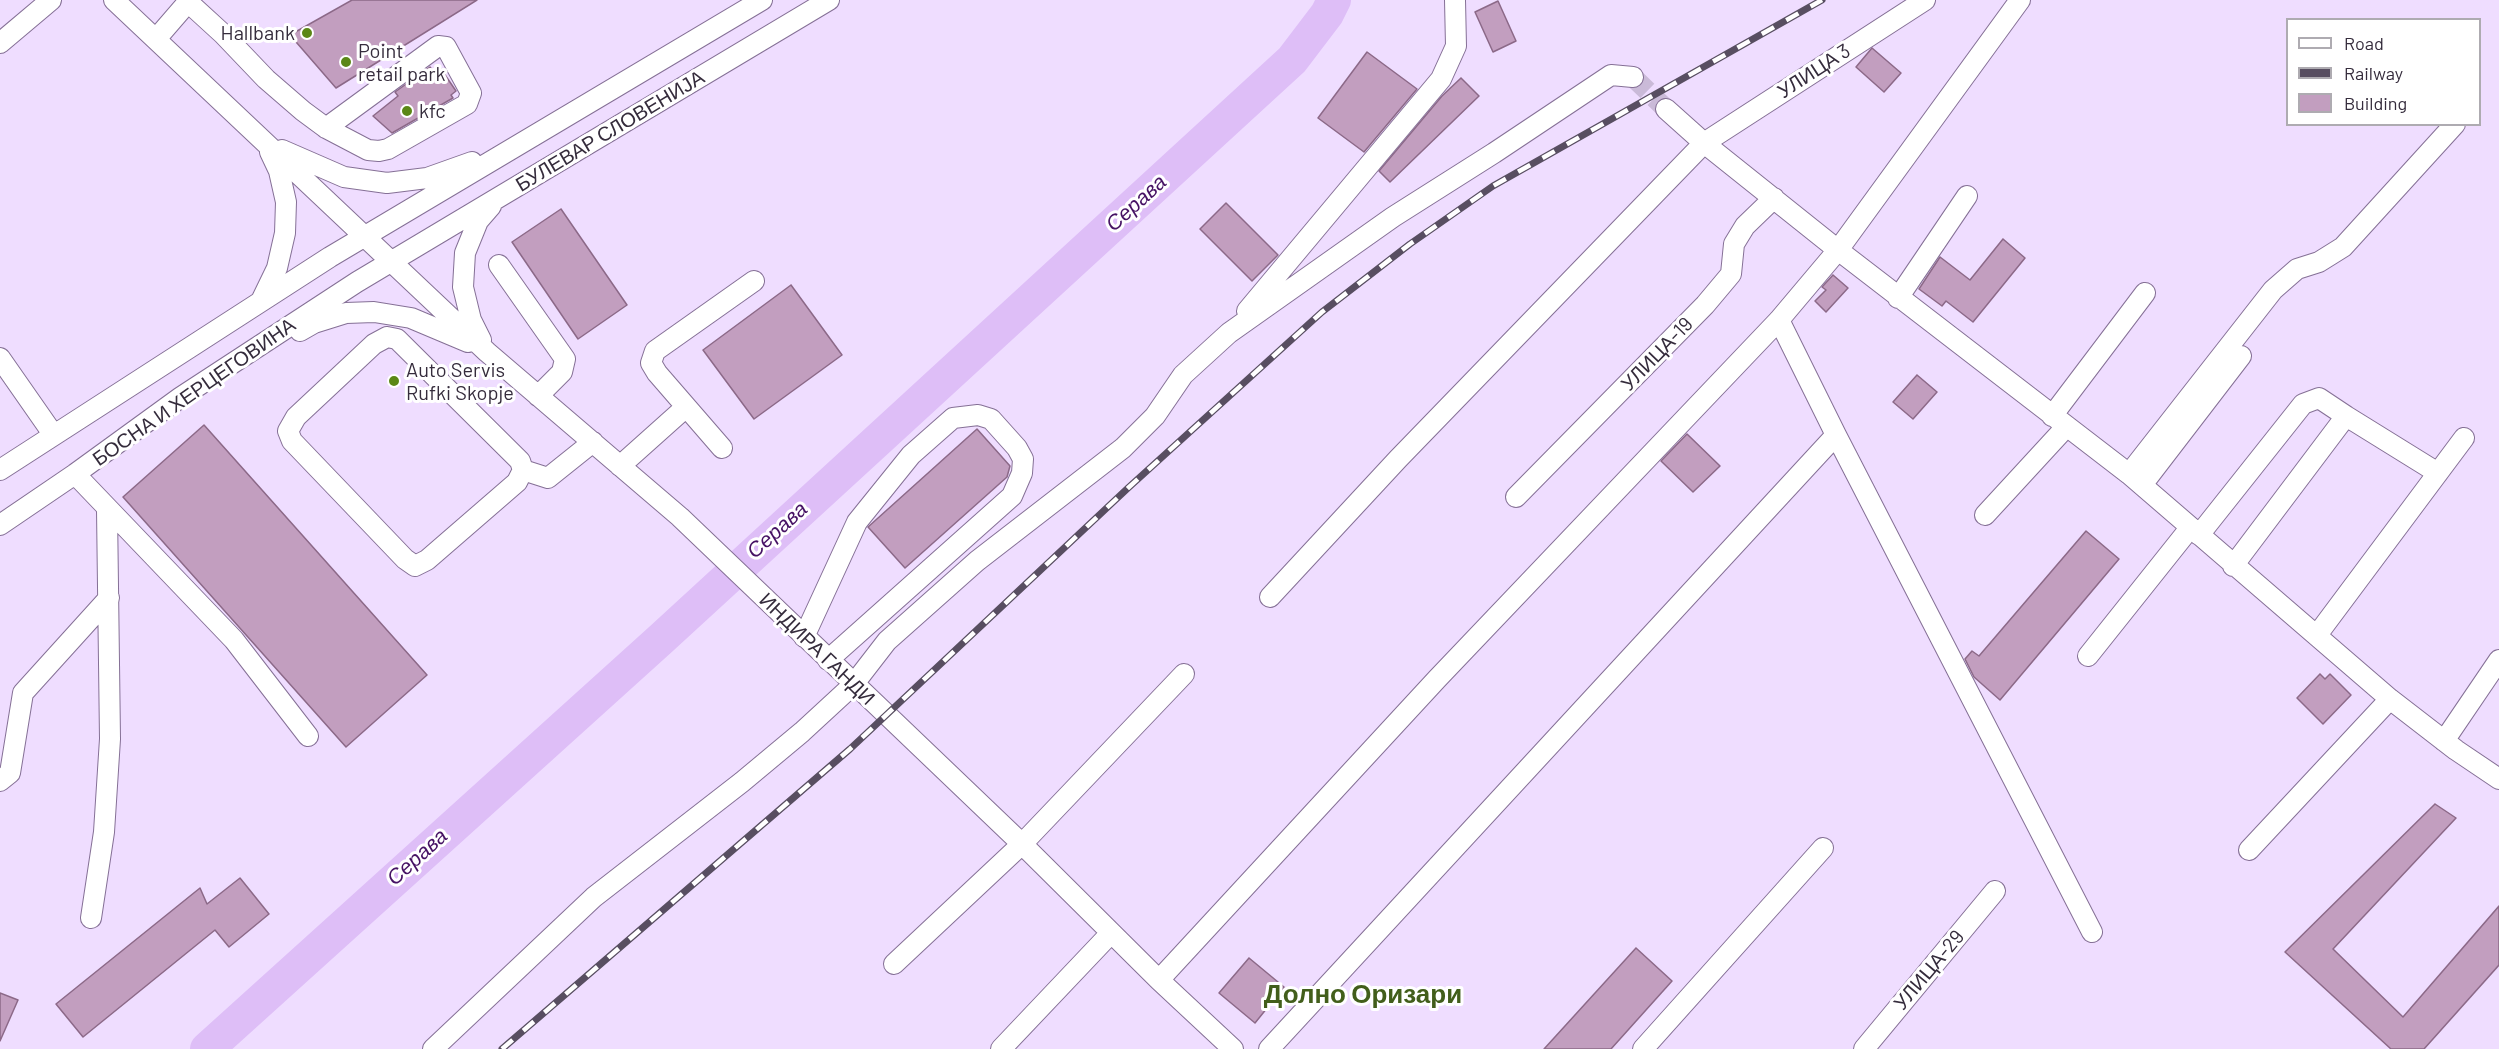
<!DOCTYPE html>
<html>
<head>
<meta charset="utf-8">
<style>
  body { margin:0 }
  #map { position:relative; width:2499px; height:1049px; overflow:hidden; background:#efddff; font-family:Barlow,sans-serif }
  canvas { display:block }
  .legend { position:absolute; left:2286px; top:18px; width:195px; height:108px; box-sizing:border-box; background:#fff; border:2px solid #aeabb1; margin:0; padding:8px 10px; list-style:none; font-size:18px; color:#352c3c }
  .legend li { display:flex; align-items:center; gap:12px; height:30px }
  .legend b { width:30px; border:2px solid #aeabb1 }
</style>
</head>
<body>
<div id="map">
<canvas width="2499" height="1049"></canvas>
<ul class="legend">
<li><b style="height:8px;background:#fff"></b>Road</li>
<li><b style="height:8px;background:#584e61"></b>Railway</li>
<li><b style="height:16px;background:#c29ebf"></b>Building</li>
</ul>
</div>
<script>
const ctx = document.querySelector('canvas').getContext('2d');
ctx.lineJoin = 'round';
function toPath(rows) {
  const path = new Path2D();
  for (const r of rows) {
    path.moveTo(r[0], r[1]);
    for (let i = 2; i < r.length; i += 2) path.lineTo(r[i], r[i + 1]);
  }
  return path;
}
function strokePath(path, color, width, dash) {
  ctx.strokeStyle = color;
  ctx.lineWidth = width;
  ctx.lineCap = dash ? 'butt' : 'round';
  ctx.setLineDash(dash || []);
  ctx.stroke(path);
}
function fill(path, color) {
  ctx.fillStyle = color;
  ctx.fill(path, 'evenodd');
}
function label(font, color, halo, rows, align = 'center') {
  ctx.font = font + ' Barlow,sans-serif';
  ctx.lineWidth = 6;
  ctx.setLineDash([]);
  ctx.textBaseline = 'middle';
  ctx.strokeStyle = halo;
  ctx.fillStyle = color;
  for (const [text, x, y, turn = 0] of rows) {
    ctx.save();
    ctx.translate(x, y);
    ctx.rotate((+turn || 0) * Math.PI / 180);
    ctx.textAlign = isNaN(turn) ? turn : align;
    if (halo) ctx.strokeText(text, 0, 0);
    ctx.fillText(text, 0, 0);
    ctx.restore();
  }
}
const river = toPath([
  [207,1049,661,639,1292,60,1327,14,1334,0]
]);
const building = toPath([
  [352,0,477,0,336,88,290,35,352,0],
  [1498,1,1516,41,1493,52,1475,12,1498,1],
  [1872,48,1901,73,1884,92,1856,67,1872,48],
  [1367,52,1417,89,1364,152,1318,118,1367,52],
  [439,66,456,91,451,95,453,98,392,133,373,116,398,96,395,92,430,67,433,71,439,66],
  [1461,78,1479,96,1390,182,1379,171,1442,96,1461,78],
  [1226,203,1278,255,1252,281,1200,229,1226,203],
  [561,209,627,305,578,339,512,242,561,209],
  [2003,239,2025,258,1973,322,1946,301,1942,306,1919,289,1940,257,1970,280,2003,239],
  [1833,275,1848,288,1826,312,1815,301,1826,290,1822,287,1833,275],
  [791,285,842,355,754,419,703,350,791,285],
  [1917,375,1937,392,1913,419,1893,402,1917,375],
  [204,425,427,675,346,747,123,497,204,425],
  [977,429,1010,466,1007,477,905,568,868,527,977,429],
  [1687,434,1720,466,1693,492,1661,461,1687,434],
  [2086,531,2119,559,2000,700,1974,677,1965,659,1972,651,1979,656,2086,531],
  [2320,674,2325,679,2330,674,2351,695,2323,724,2297,698,2320,674],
  [2435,804,2456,818,2333,949,2403,1017,2499,906,2499,965,2424,1049,2391,1049,2285,952,2435,804],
  [240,878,269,914,229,947,215,930,83,1037,56,1004,200,888,207,904,240,878],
  [1636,948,1672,981,1611,1049,1544,1049,1636,948],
  [1249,958,1284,987,1255,1023,1219,993,1249,958],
  [0,993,18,1000,0,1041,0,993]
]);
const minorTunnel = toPath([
  [1633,77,1666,109]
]);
const minor = toPath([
  [114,0,487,352,680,517,1022,844,1159,980,1233,1049],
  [156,39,188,2,223,34,266,79,303,111,326,128,368,150,379,151,388,149,467,104,471,93,446,47,438,46,326,128],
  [0,43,51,0],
  [1666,109,1704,143,1838,250,2129,474,2390,699,2456,750,2499,779],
  [282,150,344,177,387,183,427,178,472,162],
  [499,265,565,359,562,372,538,396],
  [1898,298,1967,196],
  [261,301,277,268,285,233,286,202,279,171,270,152],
  [1247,311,1441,79,1456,46,1455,0],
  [1779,320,1836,435,2092,932],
  [300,331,314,323,346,313,374,312,411,318,468,342],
  [387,337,397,339,520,461,523,470,517,482,427,560,415,566,405,559,292,441,288,431,296,417,374,344,387,337],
  [481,340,471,320,463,287,465,253,478,221,491,206],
  [0,358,53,434],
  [2052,416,2145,293],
  [722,448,657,373,651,363,655,351,754,281],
  [620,466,686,407],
  [0,470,330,257,762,0],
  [523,470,548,478,593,442],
  [75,474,234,640,308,736],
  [2129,474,2273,290,2297,269,2319,262,2343,247,2455,124],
  [2142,485,2241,356],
  [1516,497,1705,305,1731,274,1734,244,1745,226,1774,198],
  [1985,515,2066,427],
  [0,525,75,474,181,397,357,282,829,0],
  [2199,535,2303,404,2319,398,2346,416],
  [2233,566,2346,416,2438,473],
  [1270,597,1398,459,1704,143,1925,0],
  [2317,635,2464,438],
  [804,637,857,522,911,455,953,418,978,415,991,419,1017,448,1023,459,1022,473,1012,496,828,660],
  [2088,656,2190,528],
  [2444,741,2499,660],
  [0,781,10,773,23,693,109,598],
  [2249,850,2390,699],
  [91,918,104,832,110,739,107,510],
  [894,964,1022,844,1184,674],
  [1159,980,1437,679,1779,320,1838,250,2020,0],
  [433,1049,594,897,742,782,802,732,853,685,887,641,977,561,1123,448,1155,416,1183,375,1229,333,1393,217,1494,153,1611,75,1633,77],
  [1001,1049,1111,933],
  [1269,1049,1836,435],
  [1643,1049,1823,848],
  [1864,1049,1995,891]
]);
const rail = toPath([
  [502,1049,850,749,1128,488,1322,312,1410,244,1493,186,1822,0]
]);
const markers = [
  [307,33,6,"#5b8716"],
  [346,62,6,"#5b8716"],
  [407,111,6,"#5b8716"],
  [394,381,6,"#5b8716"]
];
const poiNames = [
  ["Hallbank",295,33,"right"],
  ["Point",358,51],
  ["retail park",358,74],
  ["kfc",419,111],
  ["Auto Servis",406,370],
  ["Rufki Skopje",406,393]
];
const streetNames = [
  ["УЛИЦА 3",1814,71,-33],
  ["БУЛЕВАР СЛОВЕНИЈА",610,131,-31],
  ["УЛИЦА-19",1657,354,-46],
  ["БОСНА И ХЕРЦЕГОВИНА",194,392,-35],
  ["ИНДИРА ГАНДИ",817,649,44],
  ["УЛИЦА-29",1929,970,-50]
];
const waterNames = [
  ["Серава",1136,203,-42],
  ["Серава",777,530,-42],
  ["Серава",417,857,-42]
];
const districtNames = [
  ["Долно Оризари",1363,994]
];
strokePath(river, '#debef7', 34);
fill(building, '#c29ebf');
strokePath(building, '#8c6988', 1.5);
strokePath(minorTunnel, '#cabad8', 20, [20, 10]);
strokePath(minor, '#857096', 22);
strokePath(minor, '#fff', 20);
strokePath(rail, '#584e61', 7);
strokePath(rail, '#fff', 4.5, [14]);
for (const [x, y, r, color] of markers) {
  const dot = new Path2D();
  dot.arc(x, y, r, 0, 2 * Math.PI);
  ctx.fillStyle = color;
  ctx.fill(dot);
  strokePath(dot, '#fff', 2);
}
label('20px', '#352c3c', '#fff', poiNames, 'left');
label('20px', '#352c3c', '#fff', streetNames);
label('italic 21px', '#461264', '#fff', waterNames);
label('bold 26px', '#425e1b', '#fff', districtNames);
</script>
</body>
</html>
